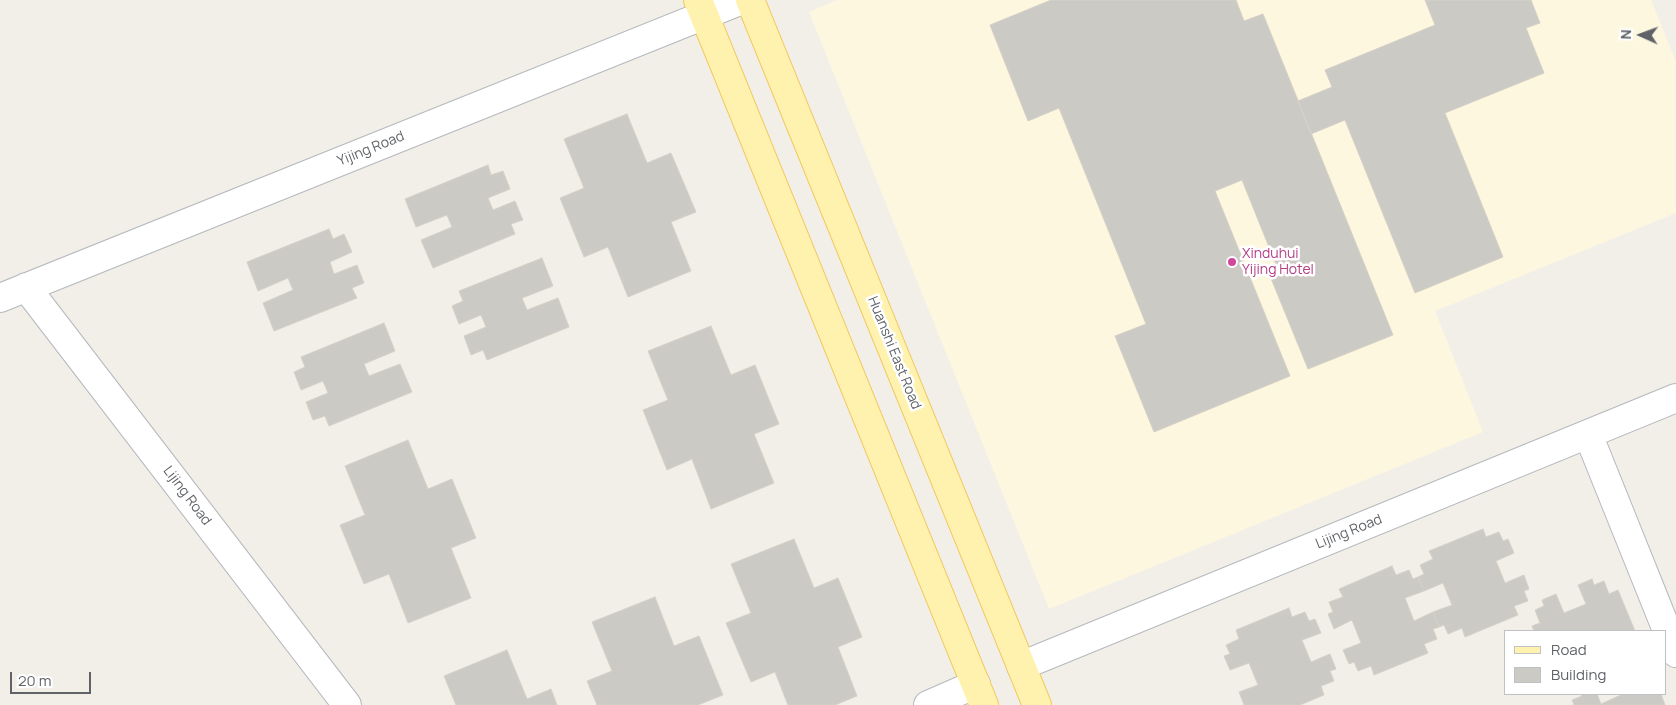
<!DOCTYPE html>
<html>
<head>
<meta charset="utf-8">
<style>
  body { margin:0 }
  #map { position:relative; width:1676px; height:705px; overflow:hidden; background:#f1efe8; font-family:Manrope,sans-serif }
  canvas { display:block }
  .legend { position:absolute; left:1504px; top:630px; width:162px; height:65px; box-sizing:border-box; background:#fff; border:1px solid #bfc1c3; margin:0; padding:6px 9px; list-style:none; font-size:15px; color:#5f6368 }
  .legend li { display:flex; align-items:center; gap:10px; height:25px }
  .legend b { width:25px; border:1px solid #bfc1c3 }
  .north { position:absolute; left:1616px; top:10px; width:50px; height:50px; -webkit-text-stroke:4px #fff; paint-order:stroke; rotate:272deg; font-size:14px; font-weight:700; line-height:20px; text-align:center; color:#5f6368 }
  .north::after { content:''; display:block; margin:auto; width:18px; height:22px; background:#5f6368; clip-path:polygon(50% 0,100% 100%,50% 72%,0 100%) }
  .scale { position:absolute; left:10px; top:672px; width:81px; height:22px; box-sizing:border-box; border:2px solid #5f6368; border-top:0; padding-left:6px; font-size:15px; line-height:18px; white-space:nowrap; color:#5f6368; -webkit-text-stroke:4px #fff; paint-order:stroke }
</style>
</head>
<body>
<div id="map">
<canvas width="1676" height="705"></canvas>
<ul class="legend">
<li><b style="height:6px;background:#fff2af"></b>Road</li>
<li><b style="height:14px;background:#cccac5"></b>Building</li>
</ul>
<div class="north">N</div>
<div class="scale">20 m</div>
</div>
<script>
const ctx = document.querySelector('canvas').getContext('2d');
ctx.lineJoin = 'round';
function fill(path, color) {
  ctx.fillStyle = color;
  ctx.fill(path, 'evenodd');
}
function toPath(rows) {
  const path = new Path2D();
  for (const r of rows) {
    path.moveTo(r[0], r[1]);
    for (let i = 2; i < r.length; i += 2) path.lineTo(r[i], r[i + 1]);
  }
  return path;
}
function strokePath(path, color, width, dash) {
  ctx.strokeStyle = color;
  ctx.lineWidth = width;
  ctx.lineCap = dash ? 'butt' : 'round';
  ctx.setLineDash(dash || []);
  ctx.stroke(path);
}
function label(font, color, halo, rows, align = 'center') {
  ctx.font = font + ' Manrope,sans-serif';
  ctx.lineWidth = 5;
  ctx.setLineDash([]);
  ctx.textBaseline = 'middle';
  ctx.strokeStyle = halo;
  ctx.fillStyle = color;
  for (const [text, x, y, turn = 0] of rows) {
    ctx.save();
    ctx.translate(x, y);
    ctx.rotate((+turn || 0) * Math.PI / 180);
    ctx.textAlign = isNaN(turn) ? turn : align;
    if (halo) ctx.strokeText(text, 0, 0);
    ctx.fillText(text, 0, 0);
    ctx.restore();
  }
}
const commercial = toPath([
  [837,0,1651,0,1676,62,1676,213,1435,311,1483,432,1049,609,809,12]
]);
const building = toPath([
  [1051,0,1236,0,1244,21,1263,14,1393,335,1308,369,1268,271,1277,267,1242,180,1215,191,1290,376,1154,432,1115,336,1146,324,1059,108,1028,121,990,25,1051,0],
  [1425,0,1531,0,1540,23,1526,28,1544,73,1445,113,1503,257,1415,293,1345,120,1311,134,1298,101,1332,87,1325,70,1435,25,1425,0],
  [627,114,647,163,671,153,696,212,671,222,691,271,628,297,608,247,584,257,560,198,584,188,564,139,627,114],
  [488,165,491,175,503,171,510,189,488,198,493,210,515,201,523,220,511,224,515,234,433,268,421,240,452,227,447,215,416,227,405,199,488,165],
  [329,229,333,239,344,234,352,252,330,262,334,274,357,265,364,283,352,288,357,298,274,331,263,303,293,290,288,278,258,291,247,262,329,229],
  [542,258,553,286,522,298,527,310,558,298,569,327,487,360,483,350,471,355,464,336,486,327,481,315,459,324,452,306,463,301,459,291,542,258],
  [384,323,395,351,364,364,369,376,400,364,412,392,329,426,325,416,313,420,306,402,328,393,323,381,301,390,294,372,305,367,301,357,384,323],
  [711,326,731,375,755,365,779,424,754,434,774,483,711,509,692,459,667,470,643,410,668,400,648,351,711,326],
  [408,440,428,489,452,479,476,538,451,548,471,598,408,623,389,574,364,584,340,525,365,515,345,466,408,440],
  [1483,529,1486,537,1499,532,1503,541,1508,539,1514,553,1496,561,1505,583,1524,575,1529,589,1524,591,1528,601,1514,606,1518,615,1465,637,1462,628,1448,634,1444,625,1439,627,1433,612,1452,605,1443,583,1424,591,1418,577,1424,574,1420,565,1433,559,1429,551,1483,529],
  [794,539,814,588,838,578,862,637,838,647,857,696,835,705,788,705,775,672,751,682,726,623,751,613,731,564,794,539],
  [1392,566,1396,575,1409,570,1413,579,1418,577,1424,591,1405,598,1414,621,1433,612,1439,627,1433,629,1437,639,1424,644,1428,653,1374,675,1371,666,1358,671,1354,662,1349,664,1343,650,1361,643,1352,620,1334,629,1328,614,1333,612,1329,602,1343,597,1339,589,1392,566],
  [1592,579,1594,585,1604,581,1609,594,1618,590,1635,631,1534,631,1532,626,1540,623,1535,610,1544,606,1542,600,1556,594,1564,613,1586,604,1578,585,1592,579],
  [655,597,674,646,699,636,723,695,698,705,597,705,587,681,612,671,592,622,655,597],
  [1289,608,1292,617,1305,612,1309,621,1315,619,1321,633,1302,640,1311,662,1330,654,1336,669,1330,671,1334,681,1321,686,1324,695,1300,705,1244,705,1239,692,1258,685,1249,663,1230,670,1224,656,1230,654,1226,645,1239,639,1236,630,1289,608],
  [507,650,527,699,551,689,557,705,456,705,444,676,507,650],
  [1581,694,1597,694,1601,704,1623,694,1661,694,1665,705,1574,705,1572,700,1582,696,1581,694]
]);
const minor = toPath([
  [26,287,347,705],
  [0,298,742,0],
  [1588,434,1676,653],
  [1021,666,1676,398],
  [928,705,976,684]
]);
const major = toPath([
  [698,0,984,705],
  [750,0,1037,705]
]);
const markers = [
  [1232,262,5,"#d1479c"]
];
const streetNames = [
  ["Yijing Road",371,149,-22],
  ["Huanshi East Road",894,353,68],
  ["Lijing Road",187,496,53],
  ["Lijing Road",1349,532,-22]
];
const hotelNames = [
  ["Xinduhui",1242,254],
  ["Yijing Hotel",1242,270]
];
fill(commercial, '#fef7e0');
fill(building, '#cccac5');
strokePath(building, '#d6d1c6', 1);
strokePath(minor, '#b5b8bc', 30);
strokePath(major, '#f2c960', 30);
strokePath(minor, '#fff', 28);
strokePath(major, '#fff2af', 28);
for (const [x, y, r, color] of markers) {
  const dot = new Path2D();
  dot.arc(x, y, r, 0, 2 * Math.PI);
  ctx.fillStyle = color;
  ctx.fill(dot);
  strokePath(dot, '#fff', 2);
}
label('14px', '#5f6368', '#fff', streetNames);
label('14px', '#b23c85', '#fff', hotelNames, 'left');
</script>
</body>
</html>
